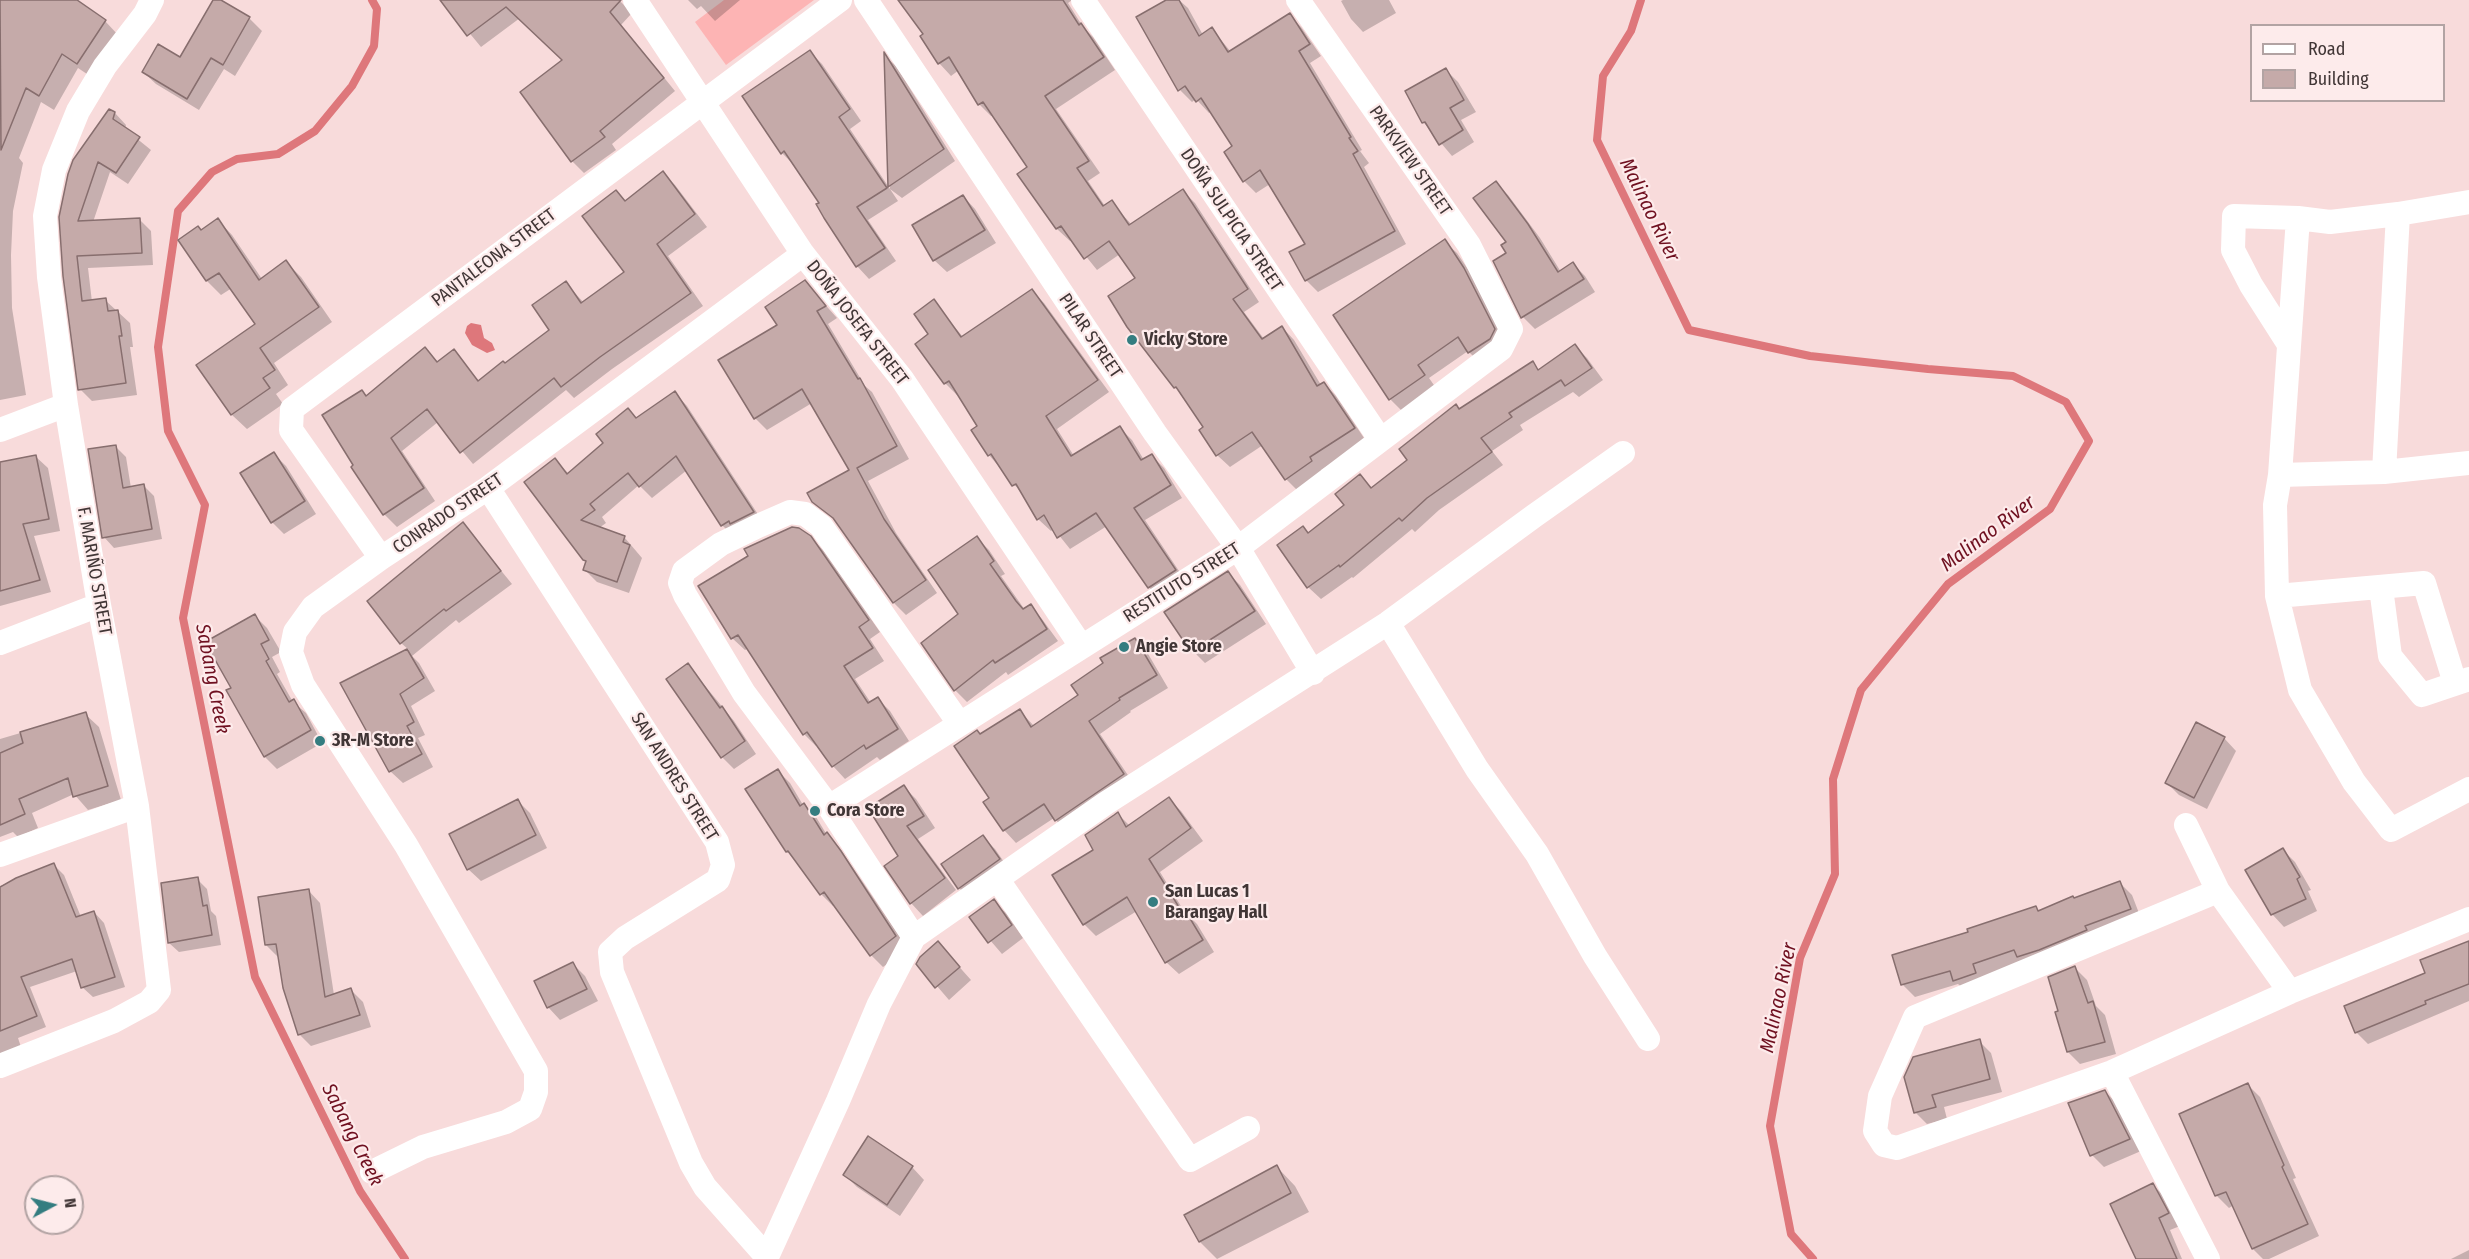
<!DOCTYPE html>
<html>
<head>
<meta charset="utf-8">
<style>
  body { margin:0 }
  #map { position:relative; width:2469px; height:1259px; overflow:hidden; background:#f8dbdb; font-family:"Fira Sans Condensed",sans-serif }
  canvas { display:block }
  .legend { position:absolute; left:2250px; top:24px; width:195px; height:78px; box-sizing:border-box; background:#fdebeb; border:2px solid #b2a3a3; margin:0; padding:8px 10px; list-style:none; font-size:18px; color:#413636 }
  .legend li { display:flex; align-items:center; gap:12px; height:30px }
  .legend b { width:30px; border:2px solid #b2a3a3 }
  .north { position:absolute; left:24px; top:1175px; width:60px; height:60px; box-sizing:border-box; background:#fdebeb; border:2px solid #b2a3a3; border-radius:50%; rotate:83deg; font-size:16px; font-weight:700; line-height:24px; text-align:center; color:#413636 }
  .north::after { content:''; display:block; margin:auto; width:21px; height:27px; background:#347d80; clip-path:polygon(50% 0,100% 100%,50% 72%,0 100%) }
</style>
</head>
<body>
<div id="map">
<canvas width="2469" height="1259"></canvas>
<ul class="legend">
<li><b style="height:8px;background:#fff"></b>Road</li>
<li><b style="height:16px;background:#c5aaa9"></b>Building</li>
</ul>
<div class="north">N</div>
</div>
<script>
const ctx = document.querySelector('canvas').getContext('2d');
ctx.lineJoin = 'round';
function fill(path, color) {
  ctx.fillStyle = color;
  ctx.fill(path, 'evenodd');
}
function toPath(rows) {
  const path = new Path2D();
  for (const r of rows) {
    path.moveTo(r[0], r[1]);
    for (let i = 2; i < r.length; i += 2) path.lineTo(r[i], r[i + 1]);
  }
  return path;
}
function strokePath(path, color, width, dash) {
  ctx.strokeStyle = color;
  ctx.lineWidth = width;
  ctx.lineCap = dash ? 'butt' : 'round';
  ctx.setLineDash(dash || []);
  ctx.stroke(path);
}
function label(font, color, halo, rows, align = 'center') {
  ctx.font = font + ' "Fira Sans Condensed",sans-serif';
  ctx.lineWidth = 4.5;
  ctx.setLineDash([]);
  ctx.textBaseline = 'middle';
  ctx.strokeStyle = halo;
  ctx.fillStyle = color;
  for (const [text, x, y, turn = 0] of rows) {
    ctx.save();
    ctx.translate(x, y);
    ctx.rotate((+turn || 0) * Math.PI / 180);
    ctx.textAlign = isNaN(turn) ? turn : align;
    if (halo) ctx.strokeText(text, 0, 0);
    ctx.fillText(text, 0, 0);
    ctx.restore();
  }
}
const green = toPath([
  [724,0,814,0,726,65,695,22]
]);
const water = toPath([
  [471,323,481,325,484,338,492,343,495,350,487,353,472,345,465,333,467,326]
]);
const shadow = toPath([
  [0,0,74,0,105,21,120,37,93,78,78,68,54,110,41,102,19,158,23,163,13,211,11,255,12,308,26,395,0,400],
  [215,0,249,18,262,31,235,76,224,69,199,110,156,84,143,72,180,59],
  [442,0,619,0,632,13,621,25,675,91,612,144,616,150,584,173,572,161,564,60,520,18,481,47],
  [688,0,740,0,715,21,701,6,697,9],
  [900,0,1072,0,1068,3,1083,27,1093,37,1115,70,1056,109,1100,173,1088,181,1105,206,1111,202,1132,225,1183,191,1195,203,1259,302,1244,312,1264,339,1282,327,1294,340,1321,385,1324,383,1336,396,1366,441,1321,470,1323,473,1298,491,1286,479,1263,445,1230,467,1217,455,1205,428,1185,397,1175,387,1137,279,1120,254,1097,270,1072,239,1070,241,1057,229,1019,174,1029,168,994,115,991,116,979,104,959,70,951,76,939,63,922,37,925,35],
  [1169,0,1179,0,1188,8,1203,35,1212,29,1231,52,1289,15,1301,27,1321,56,1310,63,1362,150,1360,151,1369,163,1364,167,1406,244,1318,292,1306,280,1308,244,1270,184,1256,193,1244,181,1234,147,1211,111,1209,113,1196,99,1192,102,1180,90],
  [1343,0,1389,0,1396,13,1363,32,1351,19,1341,1],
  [810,52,822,64,861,121,850,129,890,189,885,56,896,66,955,161,902,198,890,189,898,201,868,220,896,261,869,279,857,266,818,205,821,203,794,165,782,153],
  [1446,70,1458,82,1476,112,1461,120,1474,142,1452,156,1424,123,1407,92],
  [115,113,126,125,125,129,151,150,128,184,110,172,93,222,139,219,151,231,153,265,88,268,92,302,105,300,130,323,133,347,130,347,137,395,92,401,80,389,61,217],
  [663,173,675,185,707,227,668,256,703,306,612,369,574,398,566,390,473,464,438,422,402,451,435,501,397,527,384,514,353,467,362,391,368,397,425,349,439,363,453,351,480,382,505,365,551,331,566,283,584,303,626,273,616,192,626,202],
  [1495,183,1508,195,1540,238,1561,272,1573,264,1585,276,1595,292,1535,329,1523,317,1495,262,1508,254,1508,243],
  [963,196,975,209,996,243,947,272,934,260],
  [218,220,232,235,262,279,286,262,301,277,332,322,274,363,288,385,276,394,283,404,247,429,232,415,199,365,257,324,232,288,221,295,207,281,180,240,201,231],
  [1444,241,1457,253,1476,281,1507,342,1481,364,1468,351,1429,378,1436,388,1402,411,1390,399],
  [805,282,837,318,828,324,865,386,872,392,909,459,868,481,896,533,937,593,906,615,894,603,838,523,813,501,851,470,812,403,767,430,755,418,779,325],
  [1032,291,1044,303,1109,392,1057,429,1074,456,1120,428,1132,440,1144,460,1152,456,1164,468,1182,498,1145,520,1187,583,1161,600,1149,587,1107,526,1070,549,1054,529,1051,531,1038,519,1025,497,989,455,973,430,979,427,959,394,957,395,945,383,930,334,933,301,963,337],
  [1575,346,1587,358,1603,380,1579,397,1573,392,1520,425,1523,430,1492,451,1503,465,1439,510,1415,532,1412,529,1353,578,1352,577,1321,599,1308,587,1309,534,1347,506,1360,476,1373,489,1409,460,1460,411,1532,363,1540,371],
  [675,393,687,406,765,525,734,537,722,525,687,470,652,498,639,485,602,517,606,523,599,528,625,538,642,558,629,593,597,582,585,570,587,563,584,559,555,460,569,474,637,419],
  [116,447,126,457,131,488,144,486,154,496,162,539,114,548,104,537],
  [273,453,286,466,316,514,284,534,272,522],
  [35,456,48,468,60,531,34,536,51,592,0,606,0,463],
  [463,524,512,584,459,623,456,620,412,656,419,663,435,691,411,706,425,735,418,738,433,767,403,783,390,771,342,684,409,650,401,643],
  [810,537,823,550,880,632,870,639,884,661,855,679,871,703,878,699,890,711,909,741,880,760,877,757,845,779,833,766,818,745,816,746,804,734,749,648,745,650,732,638],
  [977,538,989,550,1005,574,1001,576,1025,610,1030,606,1042,619,1058,641,1008,675,1006,672,967,702,955,690,960,614],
  [1228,573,1240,585,1266,624,1205,663,1193,651,1166,612],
  [255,616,267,628,281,652,272,657,280,672,277,674,293,702,306,713,322,743,277,769,265,757,228,691,233,688],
  [1134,640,1147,652,1168,688,1130,711,1131,712,1100,734,1136,787,1068,833,1054,818,1016,843,1004,830,986,802,991,799,980,736,1020,711,1034,726,1080,696,1105,663],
  [687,664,734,721,756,754,734,769,722,757],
  [85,714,99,727,121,800,88,810,74,794,32,813,38,828,18,837,13,832,0,837,0,739],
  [2224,738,2236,751,2207,809,2179,795,2167,783],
  [778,771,790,783,803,805,816,817,827,835,839,847,908,949,883,967,871,955,835,905,833,906,821,894,787,851],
  [904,787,916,799,935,828,918,839,956,890,923,916,911,903,886,866,900,856],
  [1169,799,1181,811,1203,841,1160,872,1184,911,1197,924,1214,952,1179,974,1166,962,1137,911,1096,936,1084,924,1095,850,1118,814,1130,826],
  [518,801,530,813,547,848,481,881,468,869],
  [983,837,995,849,1011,872,972,900,959,888],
  [2283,850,2295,862,2311,890,2308,891,2317,911,2284,927,2272,914],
  [54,865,64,875,81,917,94,912,104,923,125,987,93,997,82,987,77,971,30,987,46,1027,18,1038,21,1047,0,1054,0,886],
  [197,879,207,889,211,911,216,916,221,945,179,952,169,943],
  [2120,883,2132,895,2142,921,1967,992,1958,984,1915,997,1903,985,1894,956,1970,933,2036,907,2040,912],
  [308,890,320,903,334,995,351,990,363,1002,371,1027,311,1046,299,1034,278,957,266,945],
  [993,901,1006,913,1023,938,1002,954,971,918],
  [938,943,971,980,949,1000,918,964],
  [2469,944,2469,1001,2368,1044,2356,1032,2427,974],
  [573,964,585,976,598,1001,560,1020,548,1007],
  [2075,968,2087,980,2096,1006,2105,1015,2116,1054,2080,1064,2068,1052,2060,1012],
  [1979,1041,1991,1053,2002,1092,1944,1107,1947,1119,1927,1124,1915,1112],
  [2248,1085,2260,1097,2296,1178,2293,1179,2319,1236,2269,1259,2263,1259,2253,1249,2234,1205,2229,1208,2216,1195],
  [2105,1091,2117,1104,2141,1151,2104,1167,2092,1155],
  [912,1167,924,1180,900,1216,857,1187,845,1175],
  [1277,1167,1295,1186,1309,1212,1217,1259,1200,1242],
  [2153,1185,2165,1197,2180,1226,2170,1230,2182,1259,2143,1259],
  [2469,1250,2469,1259,2451,1259]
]);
const stream = toPath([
  [372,0,377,9,374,46,352,86,315,131,278,154,237,159,212,172,178,211,158,347,168,431,205,505,183,618,255,977,360,1191,405,1259],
  [1641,0,1631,31,1603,76,1597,140,1689,330,1810,356,1928,369,2013,376,2066,402,2089,441,2050,509,1948,584,1861,690,1833,779,1835,874,1800,958,1770,1126,1791,1234,1813,1259]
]);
const building = toPath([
  [0,0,77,0,106,20,77,64,62,54,39,96,26,88,1,150,0,0],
  [213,0,221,0,250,17,223,65,211,58,187,99,142,72,158,44,180,57,213,0],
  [440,0,621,0,610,12,664,78,600,131,605,137,571,162,520,92,562,60,506,7,467,36,440,0],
  [898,0,1063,0,1079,25,1081,23,1104,57,1045,96,1089,161,1077,168,1103,206,1112,200,1129,225,1183,189,1248,289,1233,299,1262,339,1282,326,1317,386,1324,382,1355,428,1310,457,1312,461,1285,480,1252,432,1216,456,1199,430,1203,427,1176,387,1174,388,1127,327,1108,296,1135,278,1109,241,1084,259,1061,226,1056,229,1017,174,1027,167,983,102,978,105,949,57,938,64,920,36,923,34,898,0],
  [1166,0,1179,0,1199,36,1212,27,1228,52,1290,13,1310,44,1299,51,1351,137,1349,138,1358,151,1353,154,1395,231,1305,281,1289,252,1305,244,1260,170,1243,182,1224,152,1232,146,1201,98,1196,102,1185,86,1178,91,1136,17,1166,0],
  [810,50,850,109,839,117,887,188,857,207,885,248,856,267,824,218,816,204,819,203,784,151,781,154,742,96,810,50],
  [884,52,944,149,888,187,884,52],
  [1446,68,1464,100,1450,108,1463,130,1439,145,1425,122,1422,123,1405,91,1446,68],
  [109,109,115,112,113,119,140,137,116,173,98,162,78,221,140,218,142,253,77,256,82,301,106,298,108,311,118,310,122,336,119,336,126,383,78,390,63,276,59,217,68,174,73,160,109,109],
  [663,171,695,214,657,244,691,293,600,357,561,387,554,378,460,453,427,409,391,438,424,488,383,515,351,467,353,465,322,415,362,390,366,396,425,347,437,362,454,349,478,381,503,361,505,363,549,330,532,305,566,281,581,303,624,272,582,216,616,190,625,201,663,171],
  [1496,181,1528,224,1558,272,1573,262,1584,279,1521,318,1493,261,1506,253,1501,245,1506,242,1473,198,1496,181],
  [963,195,985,230,933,261,912,225,963,195],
  [218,218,259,280,286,260,319,307,260,348,275,370,263,378,270,388,231,415,196,365,255,324,219,273,206,281,178,240,198,226,201,230,218,218],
  [1445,239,1464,268,1495,329,1490,339,1468,353,1458,337,1418,365,1425,375,1389,400,1333,315,1445,239],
  [805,280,826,306,817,311,858,379,860,378,897,446,857,468,884,519,926,580,893,603,833,518,812,502,807,493,849,470,802,389,754,419,718,360,777,325,765,307,805,280],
  [1032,289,1098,380,1046,416,1071,456,1120,426,1141,460,1152,454,1171,485,1134,508,1176,570,1148,588,1096,513,1057,538,1044,515,1037,520,1016,484,1012,486,991,454,988,456,971,430,977,426,949,381,944,384,915,344,928,334,914,314,934,299,961,337,1032,289],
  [1575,344,1592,368,1565,386,1561,380,1509,413,1512,417,1481,438,1492,452,1427,498,1402,521,1399,518,1340,567,1339,565,1307,588,1277,545,1303,526,1308,533,1344,505,1335,494,1360,474,1371,488,1407,460,1399,449,1456,404,1459,409,1533,361,1538,370,1575,344],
  [675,391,754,512,730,524,729,521,721,526,676,456,639,487,628,473,590,504,595,510,581,520,625,536,623,542,630,545,617,582,583,570,586,561,583,560,524,482,555,458,567,474,603,443,596,434,628,408,636,418,675,391],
  [116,445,123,488,144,484,152,529,102,538,88,449,116,445],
  [274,452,305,501,271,523,240,473,274,452],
  [36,455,49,519,23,524,40,580,0,591,0,462,36,455],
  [463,522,501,571,446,611,444,609,400,644,367,601,463,522],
  [792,527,799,528,811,536,869,620,859,627,873,648,844,666,868,703,878,697,898,729,866,749,864,745,832,767,807,732,803,735,738,635,731,639,698,586,748,556,744,549,792,527],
  [977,536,994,561,990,564,1016,601,1023,609,1031,604,1047,629,995,663,993,660,954,691,921,643,958,614,928,570,977,536],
  [1228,571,1255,611,1191,652,1164,612,1228,571],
  [255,614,269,640,261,644,269,659,266,661,289,702,294,699,311,730,264,757,226,690,231,688,205,642,255,614],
  [1135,638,1157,675,1119,698,1120,700,1089,721,1124,774,1055,821,1044,804,1003,831,983,802,989,798,954,746,977,730,980,734,1020,709,1031,727,1078,695,1071,685,1103,663,1100,658,1135,638],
  [407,649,424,678,400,694,414,722,407,726,422,754,389,772,340,683,407,649],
  [688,663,720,708,722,706,745,741,721,758,666,679,688,663],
  [86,712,108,786,73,797,68,778,19,799,25,814,0,825,0,753,23,743,20,732,86,712],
  [2196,722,2225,737,2194,798,2165,783,2196,722],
  [778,769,800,806,804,803,824,835,827,832,841,851,896,936,870,956,824,892,820,895,788,851,786,852,745,789,778,769],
  [904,785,924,816,907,826,945,878,910,904,884,866,898,856,868,808,904,785],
  [1169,797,1191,828,1149,859,1182,912,1185,910,1203,940,1165,963,1127,897,1083,925,1052,875,1093,850,1085,835,1114,815,1118,812,1126,827,1169,797],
  [518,799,536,835,467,870,449,834,518,799],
  [983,835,1000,859,958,889,941,864,983,835],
  [2283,848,2300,877,2297,879,2306,899,2271,915,2245,870,2283,848],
  [54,863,76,917,94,911,115,977,81,988,72,959,21,977,37,1016,0,1031,0,887,16,878,54,863],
  [198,877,203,906,207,905,212,935,168,943,161,883,198,877],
  [2120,881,2131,909,2085,926,2087,930,2039,950,2017,957,2014,950,1973,964,1976,973,1953,981,1950,971,1901,985,1892,955,1968,932,1967,929,2036,906,2038,911,2073,896,2074,898,2120,881],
  [309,889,325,997,351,988,360,1015,298,1035,283,988,276,944,265,945,258,897,309,889],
  [994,899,1012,925,988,943,969,917,994,899],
  [938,941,960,967,935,988,916,964,920,957,938,941],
  [2469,941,2469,984,2425,1001,2426,1004,2355,1033,2344,1006,2425,973,2420,960,2469,941],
  [573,962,587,989,547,1008,534,981,573,962],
  [2075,966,2088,1003,2093,1001,2105,1042,2067,1052,2055,1012,2058,1011,2048,977,2075,966],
  [1980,1039,1990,1079,1932,1095,1936,1107,1914,1113,1904,1077,1913,1057,1980,1039],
  [2248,1083,2284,1165,2282,1167,2308,1224,2252,1249,2226,1192,2215,1196,2179,1114,2248,1083],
  [2105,1090,2130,1139,2090,1156,2068,1103,2105,1090],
  [868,1136,913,1166,887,1205,843,1175,868,1136],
  [1277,1165,1291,1193,1199,1242,1184,1215,1277,1165],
  [2153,1183,2169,1213,2159,1218,2177,1259,2136,1259,2110,1204,2153,1183]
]);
const minor = toPath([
  [635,0,803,254,902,379,1081,646],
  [866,0,1155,433,1238,548,1313,673],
  [1083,0,1380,439],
  [2298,218,2280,475,2275,505,2277,596,2300,690,2354,782,2391,830,2469,789],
  [2288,343,2251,285,2233,250,2234,216,2298,218,2330,222,2398,214,2469,202],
  [0,430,66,405],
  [2384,472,2398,214],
  [2280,475,2384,472,2469,463],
  [488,488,717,842,723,865,718,880,625,938,610,952,612,972,691,1163,705,1187,767,1257],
  [381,558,291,430,292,409,840,0],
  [2381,588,2390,656,2422,695,2469,679],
  [2277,596,2424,583,2455,683],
  [1388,623,1477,769,1537,854,1595,956,1648,1039],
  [0,643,99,605],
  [829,807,1238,548,1501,349,1511,329,1469,245,1298,0],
  [2186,825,2218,891,2290,992],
  [0,855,137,806],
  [998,880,1190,1160,1248,1128],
  [2218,891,1915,1017,1880,1096,1875,1131,1884,1145,1897,1148,2112,1072,2290,992,2469,919],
  [914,937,829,807,744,693,685,595,680,583,684,571,721,544,758,526,790,512,805,514,821,526,959,723],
  [0,1066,114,1021,149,1002,159,990,137,806,99,605,66,405,49,277,45,216,54,170,78,111,105,66,145,14,152,0],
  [2112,1072,2208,1259],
  [372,1172,423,1147,506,1122,530,1109,536,1092,536,1071,406,845,303,685,291,652,295,632,313,607,381,558,488,488,803,254],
  [766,1259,838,1101,879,1004,914,937,1106,803,1388,623,1534,516,1623,453]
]);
const markers = [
  [1132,340,6,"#347d80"],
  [1124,647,6,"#347d80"],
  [320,741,6,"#347d80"],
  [815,811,6,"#347d80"],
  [1153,902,6,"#347d80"]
];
const streetNames = [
  ["PARKVIEW STREET",1410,161,55],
  ["DOÑA SULPICIA STREET",1231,220,56],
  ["PANTALEONA STREET",494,258,-37],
  ["DOÑA JOSEFA STREET",857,323,52],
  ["PILAR STREET",1090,336,56],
  ["CONRADO STREET",448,514,-34],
  ["F. MARIÑO STREET",94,571,80],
  ["RESTITUTO STREET",1182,583,-32],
  ["SAN ANDRES STREET",674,777,58]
];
const poiNames = [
  ["Vicky Store",1144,340],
  ["Angie Store",1136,647],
  ["3R-M Store",332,741],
  ["Cora Store",827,811],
  ["San Lucas 1",1165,892],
  ["Barangay Hall",1165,913]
];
const waterNames = [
  ["Malinao River",1649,210,64],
  ["Malinao River",1988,534,-37],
  ["Sabang Creek",212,679,79],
  ["Malinao River",1779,998,-78],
  ["Sabang Creek",352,1135,63]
];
fill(green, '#fdb4b4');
fill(water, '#de777b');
fill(shadow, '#0003');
strokePath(stream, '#de777b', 8);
fill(building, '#c5aaa9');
strokePath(building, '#876e6e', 1.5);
strokePath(minor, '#fff', 24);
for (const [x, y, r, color] of markers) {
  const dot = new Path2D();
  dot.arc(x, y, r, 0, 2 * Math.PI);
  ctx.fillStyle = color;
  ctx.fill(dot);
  strokePath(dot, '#fdebeb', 2);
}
label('18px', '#413636', '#fdebeb', streetNames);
label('bold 18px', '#413636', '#fdebeb', poiNames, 'left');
label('italic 20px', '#6f1020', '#fdebeb', waterNames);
</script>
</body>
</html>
